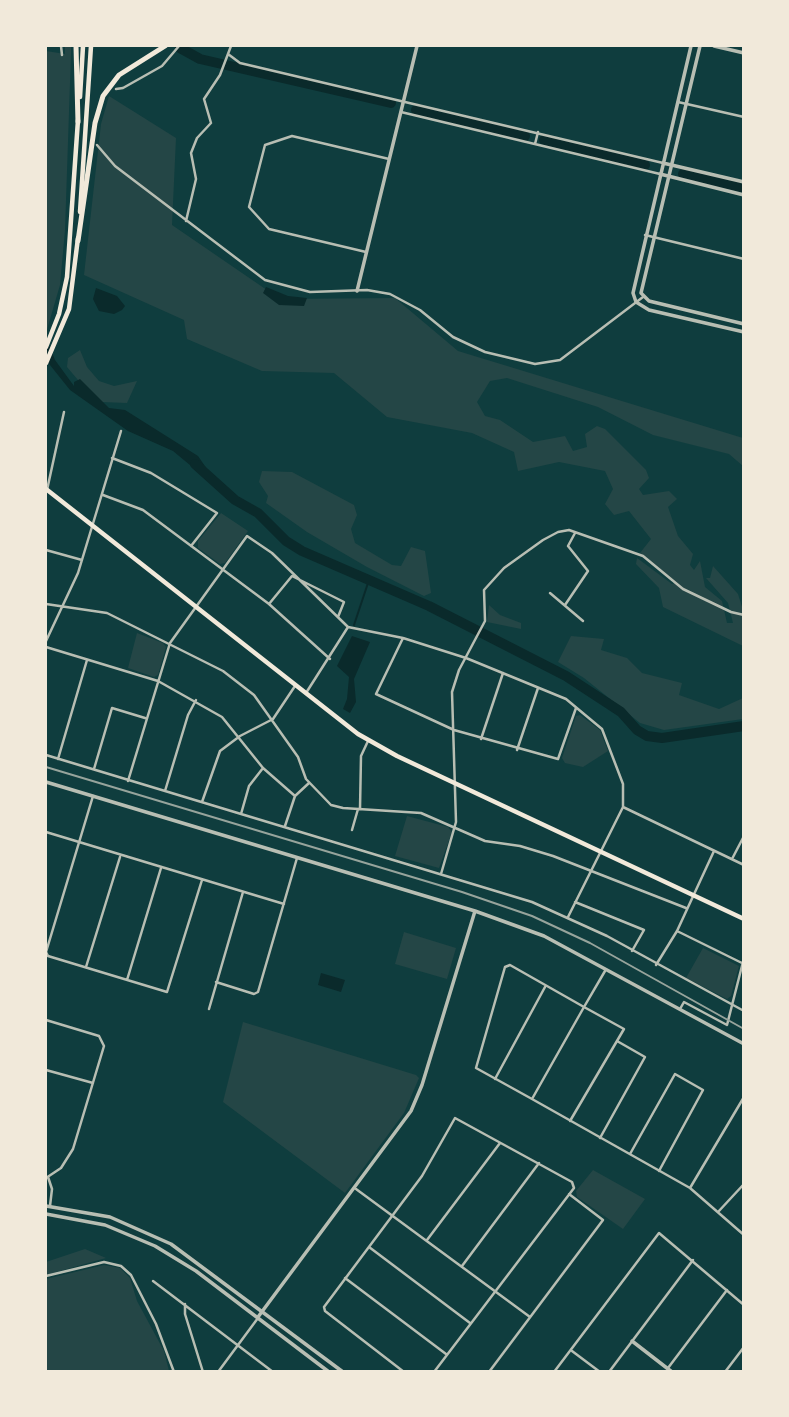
<!DOCTYPE html>
<html>
<head>
<meta charset="utf-8">
<style>
  body { margin:0 }
  #map { position:relative; width:789px; height:1417px; overflow:hidden; background:#0f3d3e; font-family:Barlow,sans-serif }
  canvas { display:block }
  .frame { position:absolute; inset:0; border:47px solid #f1e9da; pointer-events:none }
</style>
</head>
<body>
<div id="map">
<canvas width="789" height="1417"></canvas>
<div class="frame"></div>
</div>
<script>
const ctx = document.querySelector('canvas').getContext('2d');
ctx.lineJoin = 'round';
function fill(path, color) {
  ctx.fillStyle = color;
  ctx.fill(path, 'evenodd');
}
function toPath(rows) {
  const path = new Path2D();
  for (const r of rows) {
    path.moveTo(r[0], r[1]);
    for (let i = 2; i < r.length; i += 2) path.lineTo(r[i], r[i + 1]);
  }
  return path;
}
function strokePath(path, color, width, dash) {
  ctx.strokeStyle = color;
  ctx.lineWidth = width;
  ctx.lineCap = dash ? 'butt' : 'round';
  ctx.setLineDash(dash || []);
  ctx.stroke(path);
}
const green = toPath([
  [65,46,71,46,71,53,65,230,60,285,46,333,46,51,65,54],
  [109,96,176,138,172,225,280,299,395,298,458,351,743,438,743,466,729,454,653,435,598,407,507,378,490,381,477,402,485,416,500,420,533,442,565,436,573,451,587,447,585,434,597,426,605,429,646,470,649,478,639,489,643,495,669,491,677,499,668,507,678,536,693,554,690,565,694,570,700,561,705,587,722,601,727,623,733,623,728,603,706,578,710,578,713,566,738,594,743,610,743,646,663,607,659,588,636,564,637,558,672,584,676,583,640,553,651,539,629,511,614,515,605,504,613,489,605,471,559,462,518,471,514,452,472,433,387,417,334,373,262,371,187,339,184,320,84,275,101,124],
  [80,350,87,367,99,381,114,386,137,381,127,403,102,402,89,393,67,367,68,358],
  [262,471,292,472,354,505,357,515,351,529,355,543,392,565,401,566,411,547,425,551,431,593,424,596,367,567,307,532,266,503,268,496,259,482],
  [221,513,248,531,225,563,220,564,198,548,198,541],
  [489,605,500,615,521,623,521,629,487,622],
  [137,633,163,643,166,647,158,675,154,677,128,668],
  [571,636,604,639,601,650,627,658,642,673,682,683,679,695,719,709,743,698,743,719,664,730,640,723,584,678,558,662],
  [580,715,600,730,608,751,583,767,565,763,562,758,576,716],
  [407,816,448,827,452,832,439,868,395,856],
  [404,932,456,948,447,979,395,964],
  [703,948,739,966,731,996,727,999,686,978],
  [243,1022,416,1075,419,1078,404,1113,345,1193,223,1102],
  [593,1170,645,1199,623,1229,577,1197,576,1191],
  [85,1249,106,1258,46,1275,46,1262],
  [104,1265,120,1268,130,1278,137,1301,164,1351,169,1371,46,1371,46,1279]
]);
const water = toPath([
  [266,287,288,296,307,298,304,306,279,305,263,293],
  [96,288,117,296,125,306,122,310,114,314,99,311,93,299],
  [46,338,55,360,74,386,74,382,80,379,109,408,125,410,198,456,207,469,202,475,173,451,128,431,70,390,46,360],
  [352,636,370,642,354,679,356,702,350,713,343,709,347,699,349,677,337,666],
  [321,973,345,980,341,992,318,985]
]);
const stream = toPath([
  [354,625,369,580]
]);
const river = toPath([
  [180,48,200,59,391,103],
  [416,110,525,136],
  [544,140,645,165],
  [683,174,744,188],
  [195,464,235,500,258,513,286,541,302,551,429,606,566,676,621,712,637,730,647,736,662,738,744,726]
]);
const minor = toPath([
  [61,46,62,55],
  [228,54,240,63,663,163],
  [116,89,123,88,162,66,179,46],
  [678,102,744,117],
  [401,112,660,174],
  [535,144,538,132],
  [97,145,115,166,265,280,310,292,367,290,390,294,420,310,453,337,485,352,535,364,560,360,643,297],
  [186,221,196,179,191,153,197,138,211,123,204,99,220,75,231,46],
  [645,235,744,259],
  [366,252,269,229,249,207,265,145,292,136,389,159],
  [112,458,151,473,217,513,191,546],
  [47,490,64,412],
  [103,495,143,510,269,604,330,659],
  [46,550,82,560],
  [550,593,583,621],
  [46,604,107,613,223,671,254,695,298,757,306,779,331,805,343,808,421,813,485,841,520,846,553,856,686,908],
  [269,604,292,576,344,602,338,617],
  [565,605,588,571,568,546,575,533],
  [403,638,376,694,454,730,558,759,576,708],
  [46,641,78,573,121,431],
  [46,647,158,681,222,717,263,768,295,796,309,783],
  [306,693,348,627,403,638,466,658,566,699,602,729,623,784,623,807,568,917],
  [481,739,503,673],
  [517,750,538,688],
  [46,755,532,902,607,936,744,1011],
  [58,759,87,660],
  [94,769,112,708,145,718],
  [128,781,170,643,247,536,272,553,348,627],
  [165,791,188,715,196,700],
  [93,796,46,952,48,956,167,992,202,880],
  [202,802,220,751,240,736,273,719,295,686],
  [623,807,744,865],
  [360,809,361,756,368,741],
  [241,814,249,786,263,768],
  [285,826,295,796],
  [352,830,358,809],
  [46,832,284,904],
  [732,859,744,836],
  [441,874,456,822,452,692,459,670,485,621,484,590,504,568,543,540,558,532,569,530,643,556,683,589,731,612,744,615],
  [575,902,644,930,632,951],
  [677,931,744,964],
  [656,965,677,931,714,851],
  [86,967,120,857],
  [127,980,161,868],
  [216,982,254,994,258,992,297,858],
  [209,1009,243,892],
  [680,1009,684,1002,727,1025,744,958],
  [46,1020,99,1036,104,1046,73,1149,61,1168,46,1178],
  [46,1070,93,1083],
  [495,1079,545,987],
  [532,1099,690,1188,744,1235],
  [570,1121,624,1029,584,1007,510,965,505,967,476,1068,532,1099,584,1007,605,971],
  [600,1138,645,1057,617,1041],
  [630,1154,675,1074,703,1090,659,1171],
  [48,1177,52,1189,50,1206],
  [690,1188,744,1097],
  [356,1189,530,1317],
  [718,1212,744,1184],
  [427,1240,500,1143],
  [369,1247,470,1323],
  [462,1266,539,1163],
  [46,1276,104,1262,121,1266,131,1275,156,1324,174,1372],
  [345,1278,446,1354],
  [153,1281,273,1372],
  [185,1304,185,1314,203,1372],
  [572,1351,600,1372],
  [668,1368,727,1290],
  [218,1372,258,1318],
  [404,1372,325,1311,324,1307,422,1176,455,1118,572,1182,574,1188,434,1372],
  [489,1372,603,1220,569,1194],
  [554,1372,659,1233,744,1305],
  [609,1372,693,1260],
  [725,1372,744,1347]
]);
const tertiary = toPath([
  [691,46,633,293,636,302,649,310,744,332],
  [700,46,641,293,649,301,744,324],
  [714,46,744,53],
  [663,163,744,182],
  [660,174,744,195],
  [357,291,417,46],
  [46,782,475,911,544,936,744,1044],
  [46,1206,110,1217,171,1244,343,1372],
  [46,1214,105,1225,155,1246,196,1271,329,1372],
  [258,1317,411,1111,422,1085,475,911],
  [632,1341,672,1372]
]);
const primary = toPath([
  [80,97,83,46],
  [80,212,91,46],
  [46,347,59,314,67,277,78,120],
  [46,363,69,309,78,238],
  [46,489,358,734,397,756,744,919]
]);
const motorway = toPath([
  [76,46,78,122],
  [78,241,95,123,103,96,119,75,165,46]
]);
const rail = toPath([
  [46,767,462,892,532,916,590,943,744,1029]
]);
fill(green, '#244646');
fill(water, '#0a2a2b');
strokePath(stream, '#0a2a2b', 2);
strokePath(river, '#0a2a2b', 10);
strokePath(minor, '#b8beb3', 2.5);
strokePath(tertiary, '#b8beb3', 3.5);
strokePath(primary, '#f1e9da', 4.5);
strokePath(motorway, '#f1e9da', 5);
strokePath(rail, '#97a49c', 2);
</script>
</body>
</html>
